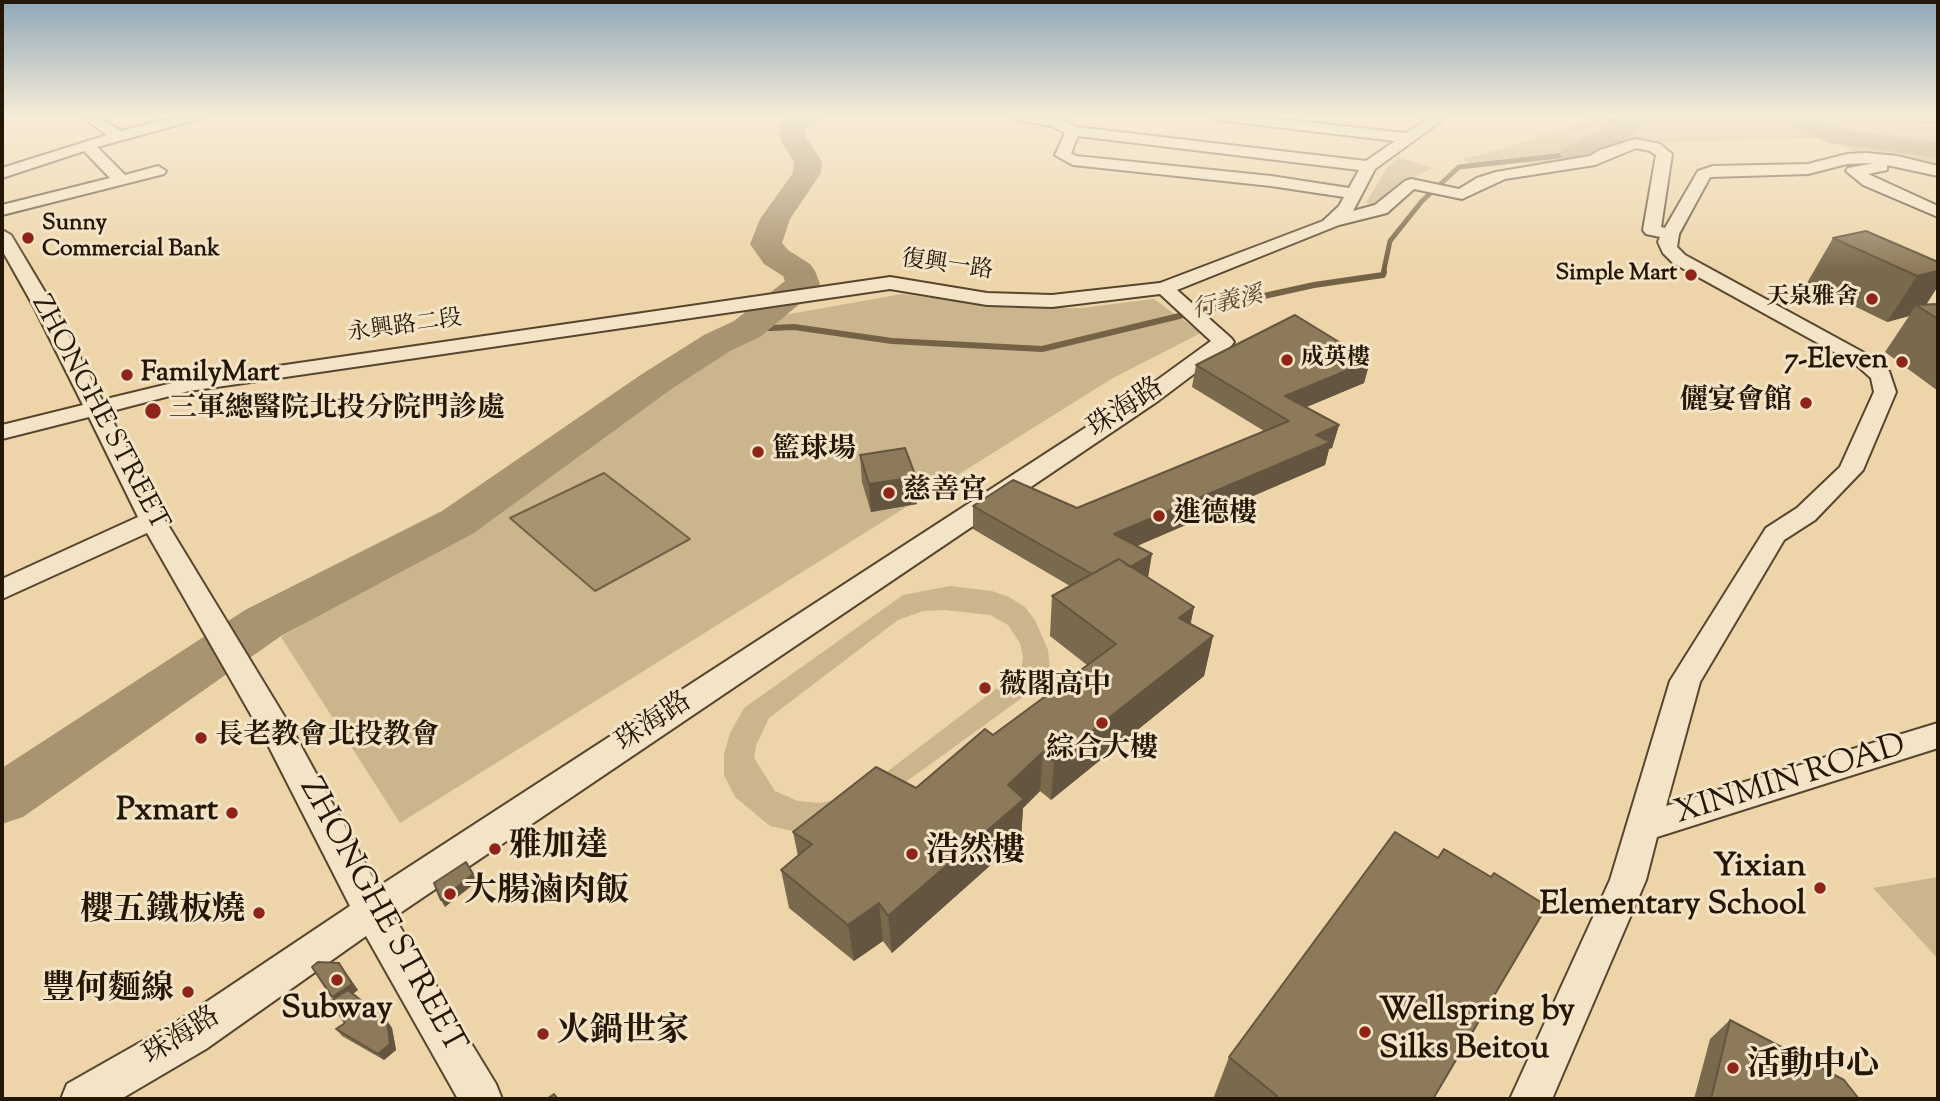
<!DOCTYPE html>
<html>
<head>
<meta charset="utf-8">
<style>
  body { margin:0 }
  #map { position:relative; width:1940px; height:1101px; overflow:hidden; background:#edd5a9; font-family:"Sorts Mill Goudy",serif }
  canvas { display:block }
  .frame { position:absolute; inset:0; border:4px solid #251705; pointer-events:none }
</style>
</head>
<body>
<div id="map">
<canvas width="1940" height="1101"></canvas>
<div class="frame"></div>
</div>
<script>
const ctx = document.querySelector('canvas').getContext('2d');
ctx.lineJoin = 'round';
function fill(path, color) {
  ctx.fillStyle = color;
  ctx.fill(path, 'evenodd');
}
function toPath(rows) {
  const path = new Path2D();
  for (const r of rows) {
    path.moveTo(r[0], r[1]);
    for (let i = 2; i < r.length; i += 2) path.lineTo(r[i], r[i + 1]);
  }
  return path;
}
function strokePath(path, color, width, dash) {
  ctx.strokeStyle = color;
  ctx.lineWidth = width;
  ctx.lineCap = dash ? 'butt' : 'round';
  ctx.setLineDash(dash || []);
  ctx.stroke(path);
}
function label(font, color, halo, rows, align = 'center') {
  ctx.font = font + ' "Sorts Mill Goudy","Noto Serif TC",serif';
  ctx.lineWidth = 6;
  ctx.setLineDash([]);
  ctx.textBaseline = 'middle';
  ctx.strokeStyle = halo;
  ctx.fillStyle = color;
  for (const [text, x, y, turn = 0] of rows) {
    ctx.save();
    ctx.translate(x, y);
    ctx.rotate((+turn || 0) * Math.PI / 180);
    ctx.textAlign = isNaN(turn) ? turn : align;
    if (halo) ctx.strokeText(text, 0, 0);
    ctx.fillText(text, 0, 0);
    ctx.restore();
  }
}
const green = toPath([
  [1612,116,1854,116,1873,119,1938,120,1938,168,1889,157,1866,155,1820,138,1658,143,1604,148,1557,161,1474,166,1462,159,1509,147,1593,118],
  [1398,157,1433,168,1420,174,1378,206,1366,203,1386,169],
  [902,294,1009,308,1081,308,1154,299,1201,333,1113,378,400,823,281,637,519,498,756,320],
  [950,586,992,591,1009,597,1025,607,1035,620,1048,650,1050,669,1040,685,860,815,797,832,770,826,735,797,724,775,724,754,730,733,744,708,903,595],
  [945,610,990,615,1008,625,1020,643,1023,657,1021,670,855,796,820,803,798,801,775,791,754,758,756,746,769,718,898,620,923,611],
  [1938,877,1938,959,1873,888]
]);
const water = toPath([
  [604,473,690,539,595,591,510,518,604,473]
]);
const streamFar1 = toPath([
  [1605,116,1627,128],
  [1383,274,1390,241,1422,201,1459,167,1574,154]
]);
const stream = toPath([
  [747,329,794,327,892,341,1042,349,1250,299,1314,285,1383,275,1384,272]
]);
const river = toPath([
  [792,116,826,116,822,121,805,129,806,137,822,162,821,173,790,219,782,243,788,250,810,264,815,271,820,284,815,291,760,337,730,351,670,390,474,533,281,636,23,817,2,824,2,768,245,610,442,511,642,374,704,335,734,321,785,281,783,276,764,264,750,244,760,219,793,173,794,162,780,139,779,125,783,119,792,116],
  [1622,116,1654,116,1636,134,1584,160,1574,162,1564,160,1560,154,1564,148,1617,123,1622,116],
  [1777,116,1810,116,1844,130,1938,142,1938,158,1829,143,1780,121,1777,116]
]);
const minor = toPath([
  [81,116,97,116,121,131,179,116,201,116,199,119,97,147,125,175,158,166,166,171,164,174,2,215,2,205,110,178,84,151,2,178,2,168,107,135,81,116],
  [1011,116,1043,116,1061,119,1076,127,1366,161,1395,141,1217,120,1210,116,1251,116,1406,133,1432,116,1448,116,1375,169,1353,211,1375,205,1405,181,1411,179,1459,189,1477,178,1496,172,1590,156,1600,150,1635,139,1660,144,1672,154,1661,227,1665,228,1698,171,1713,166,1808,164,1847,154,1866,153,1897,156,1938,166,1938,176,1887,165,1887,170,1868,174,1938,206,1938,217,1863,185,1846,171,1848,168,1874,163,1847,164,1808,174,1710,177,1679,234,1677,247,1685,255,1868,355,1889,371,1896,392,1863,470,1815,520,1784,540,1700,682,1666,806,1938,723,1938,748,1657,837,1646,880,1552,1099,1510,1099,1610,880,1670,681,1766,528,1797,508,1840,467,1874,392,1871,378,1854,363,1673,263,1663,253,1658,242,1660,237,1646,234,1643,230,1656,155,1650,151,1636,148,1595,165,1505,179,1462,199,1414,189,1387,213,1339,225,1177,290,1231,338,1234,342,1231,346,1158,401,394,917,496,1084,502,1099,458,1099,366,936,206,1049,121,1099,61,1099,67,1084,178,1021,350,906,266,741,147,533,2,599,2,579,138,517,89,417,2,439,2,425,83,405,34,307,2,250,2,230,11,235,54,307,102,400,189,379,890,277,987,293,1052,295,1160,283,1323,221,1339,206,1344,197,1271,186,1073,165,1055,155,1065,133,1052,126,1018,120,1011,116],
  [1078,136,1359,170,1349,188,1271,176,1076,156,1071,153,1078,136],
  [890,289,987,305,1052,307,1160,294,1211,341,1142,391,378,887,289,724,165,520,108,412,189,391,890,289],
  [1866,116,1938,116,1938,121,1873,120,1866,116]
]);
const wall = toPath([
  [1833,238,1938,262,1938,286,1926,305,1938,304,1938,391,1885,352,1909,316,1887,322,1807,283],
  [1370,361,1364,383,1306,407,1339,425,1332,448,1329,449,1325,465,1137,546,1148,578,1194,607,1190,624,1213,636,1204,676,1051,800,1040,791,1023,808,1021,838,892,953,883,941,854,961,789,908,781,870,798,856,793,832,916,788,993,735,1087,665,1050,636,1052,596,1070,586,973,529,973,506,1077,508,1264,431,1192,387,1196,365],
  [860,455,917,504,871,512,862,482],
  [344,970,358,990,353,994,387,1021,392,1028,396,1050,384,1060,342,1036,336,1029,345,1023,334,999],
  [1730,1020,1859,1099,1694,1099,1710,1039],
  [1229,1057,1433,1099,1213,1099]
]);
const shadedWall = toPath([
  [1938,271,1938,286,1923,309,1916,305,1909,316,1887,322,1917,276],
  [1370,361,1364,383,1283,417,1285,396],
  [1339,425,1332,448,1329,449,1325,465,1111,557,1114,534,1316,435],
  [916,477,917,504,871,512,869,484],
  [1152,554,1148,578,1105,581],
  [1194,607,1186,647,1179,618],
  [1213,636,1204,676,1051,800,1054,761],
  [1043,752,1040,791,1023,808,1021,838,892,953,888,916,1008,785],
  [473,874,478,881,445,907,441,900],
  [879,903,883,941,854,961,848,925],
  [339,963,358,990,338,1003,332,997],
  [387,1021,392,1028,396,1050,384,1060,378,1054]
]);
const building = toPath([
  [1866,231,1938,262,1938,271,1917,276,1833,238,1866,231],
  [1938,304,1938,319,1916,305,1938,304],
  [1295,315,1370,361,1285,396,1339,425,1316,435,1331,442,1114,534,1152,554,1130,567,1119,559,1092,574,973,506,1013,480,1077,508,1289,421,1196,365,1295,315],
  [905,448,916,477,869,484,860,455,905,448],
  [1119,559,1194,607,1179,618,1213,636,1054,761,1043,752,1008,785,1024,799,888,916,879,903,848,925,781,870,812,844,793,832,876,767,916,788,985,729,993,735,1116,644,1052,596,1119,559],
  [1395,832,1438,858,1444,849,1491,877,1494,873,1547,906,1433,1099,1275,1099,1277,1096,1229,1057,1395,832],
  [466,862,473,874,441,900,434,883,466,862],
  [318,962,339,963,352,984,332,997,312,967,318,962],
  [348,990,387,1021,390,1044,378,1054,336,1029,345,1023,330,1001,348,990],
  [1730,1020,1844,1080,1859,1099,1711,1099,1730,1020],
  [554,1094,558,1099,547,1099,554,1094]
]);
const markers = [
  [28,238,7,"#8f2418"],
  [1691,275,7,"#8f2418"],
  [1872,299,7,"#8f2418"],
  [1287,360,7,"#8f2418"],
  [1902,362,7,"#8f2418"],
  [127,375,7,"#8f2418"],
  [1806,403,7,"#8f2418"],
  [153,411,9,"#8f2418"],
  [758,452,7,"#8f2418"],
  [889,493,7,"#8f2418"],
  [1159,516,7,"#8f2418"],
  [985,688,7,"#8f2418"],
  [1102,723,7,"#8f2418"],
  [201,738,7,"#8f2418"],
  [232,813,7,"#8f2418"],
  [495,849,7,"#8f2418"],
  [912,854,7,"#8f2418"],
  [1820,888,7,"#8f2418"],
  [450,894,7,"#8f2418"],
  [259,913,7,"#8f2418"],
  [337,980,7,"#8f2418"],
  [188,992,7,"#8f2418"],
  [1365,1032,7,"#8f2418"],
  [543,1034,7,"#8f2418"],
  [1733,1068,7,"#8f2418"]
];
const farPoinames = [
  ["Sunny",42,225],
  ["Commercial Bank",42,251],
  ["Simple Mart",1677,275,"right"],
  ["天泉雅舍",1858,299,"right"],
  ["成英樓",1301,360]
];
const farStreetnames = [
  ["復興一路",947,267,8],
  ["永興路二段",405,328,-8]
];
const farWaternames = [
  ["行義溪",1228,305,-13]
];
const poiNames = [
  ["7-Eleven",1888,362,"right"],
  ["FamilyMart",141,375],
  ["儷宴會館",1792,403,"right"],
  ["三軍總醫院北投分院門診處",169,411],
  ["籃球場",772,452],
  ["慈善宮",903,493],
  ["進德樓",1173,516],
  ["薇閣高中",999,688],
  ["長老教會北投教會",215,738],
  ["綜合大樓",1102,751,"center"]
];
const streetNames = [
  ["珠海路",1127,410,-34],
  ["ZHONGHE STREET",98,414,62],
  ["珠海路",655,724,-34],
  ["珠海路",183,1038,-32]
];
const nearStreetnames = [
  ["XINMIN ROAD",1791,782,-17],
  ["ZHONGHE STREET",380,917,61]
];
const nearPoinames = [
  ["Pxmart",218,813,"right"],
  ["雅加達",509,849],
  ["浩然樓",926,854],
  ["Yixian",1806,869,"right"],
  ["Elementary School",1806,907,"right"],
  ["大腸滷肉飯",464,894],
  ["櫻五鐵板燒",245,913,"right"],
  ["豐何麵線",174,992,"right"],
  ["Subway",337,1011,"center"],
  ["Wellspring by",1379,1013],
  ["Silks Beitou",1379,1051],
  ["火鍋世家",557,1034],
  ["活動中心",1747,1068]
];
fill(green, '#cbb58d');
fill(water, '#a99471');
strokePath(water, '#746246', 2);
strokePath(streamFar1, '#746246', 5);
strokePath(stream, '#746246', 6);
fill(river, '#a99471');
strokePath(minor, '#57462e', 4);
fill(minor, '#f3e4c7');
fill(wall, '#79694d');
fill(shadedWall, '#63553f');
fill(building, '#8d7a5a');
strokePath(building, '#63553f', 2);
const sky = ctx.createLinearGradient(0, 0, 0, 270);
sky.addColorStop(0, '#8fa7b8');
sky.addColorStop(0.43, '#f7ecd8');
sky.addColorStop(1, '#f7ecd800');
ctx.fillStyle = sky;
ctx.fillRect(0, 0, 1940, 270);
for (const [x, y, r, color] of markers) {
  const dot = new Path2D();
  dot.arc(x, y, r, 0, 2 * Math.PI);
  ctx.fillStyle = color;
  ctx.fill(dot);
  strokePath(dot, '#f3e4c7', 2.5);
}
label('bold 23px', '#251705', '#f3e4c7', farPoinames, 'left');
label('23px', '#251705', '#f3e4c7', farStreetnames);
label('italic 24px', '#5a4930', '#f3e4c7', farWaternames);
label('bold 28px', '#251705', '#f3e4c7', poiNames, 'left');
label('28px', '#251705', '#f3e4c7', streetNames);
label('33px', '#251705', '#f3e4c7', nearStreetnames);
label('bold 33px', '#251705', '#f3e4c7', nearPoinames, 'left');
</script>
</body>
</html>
